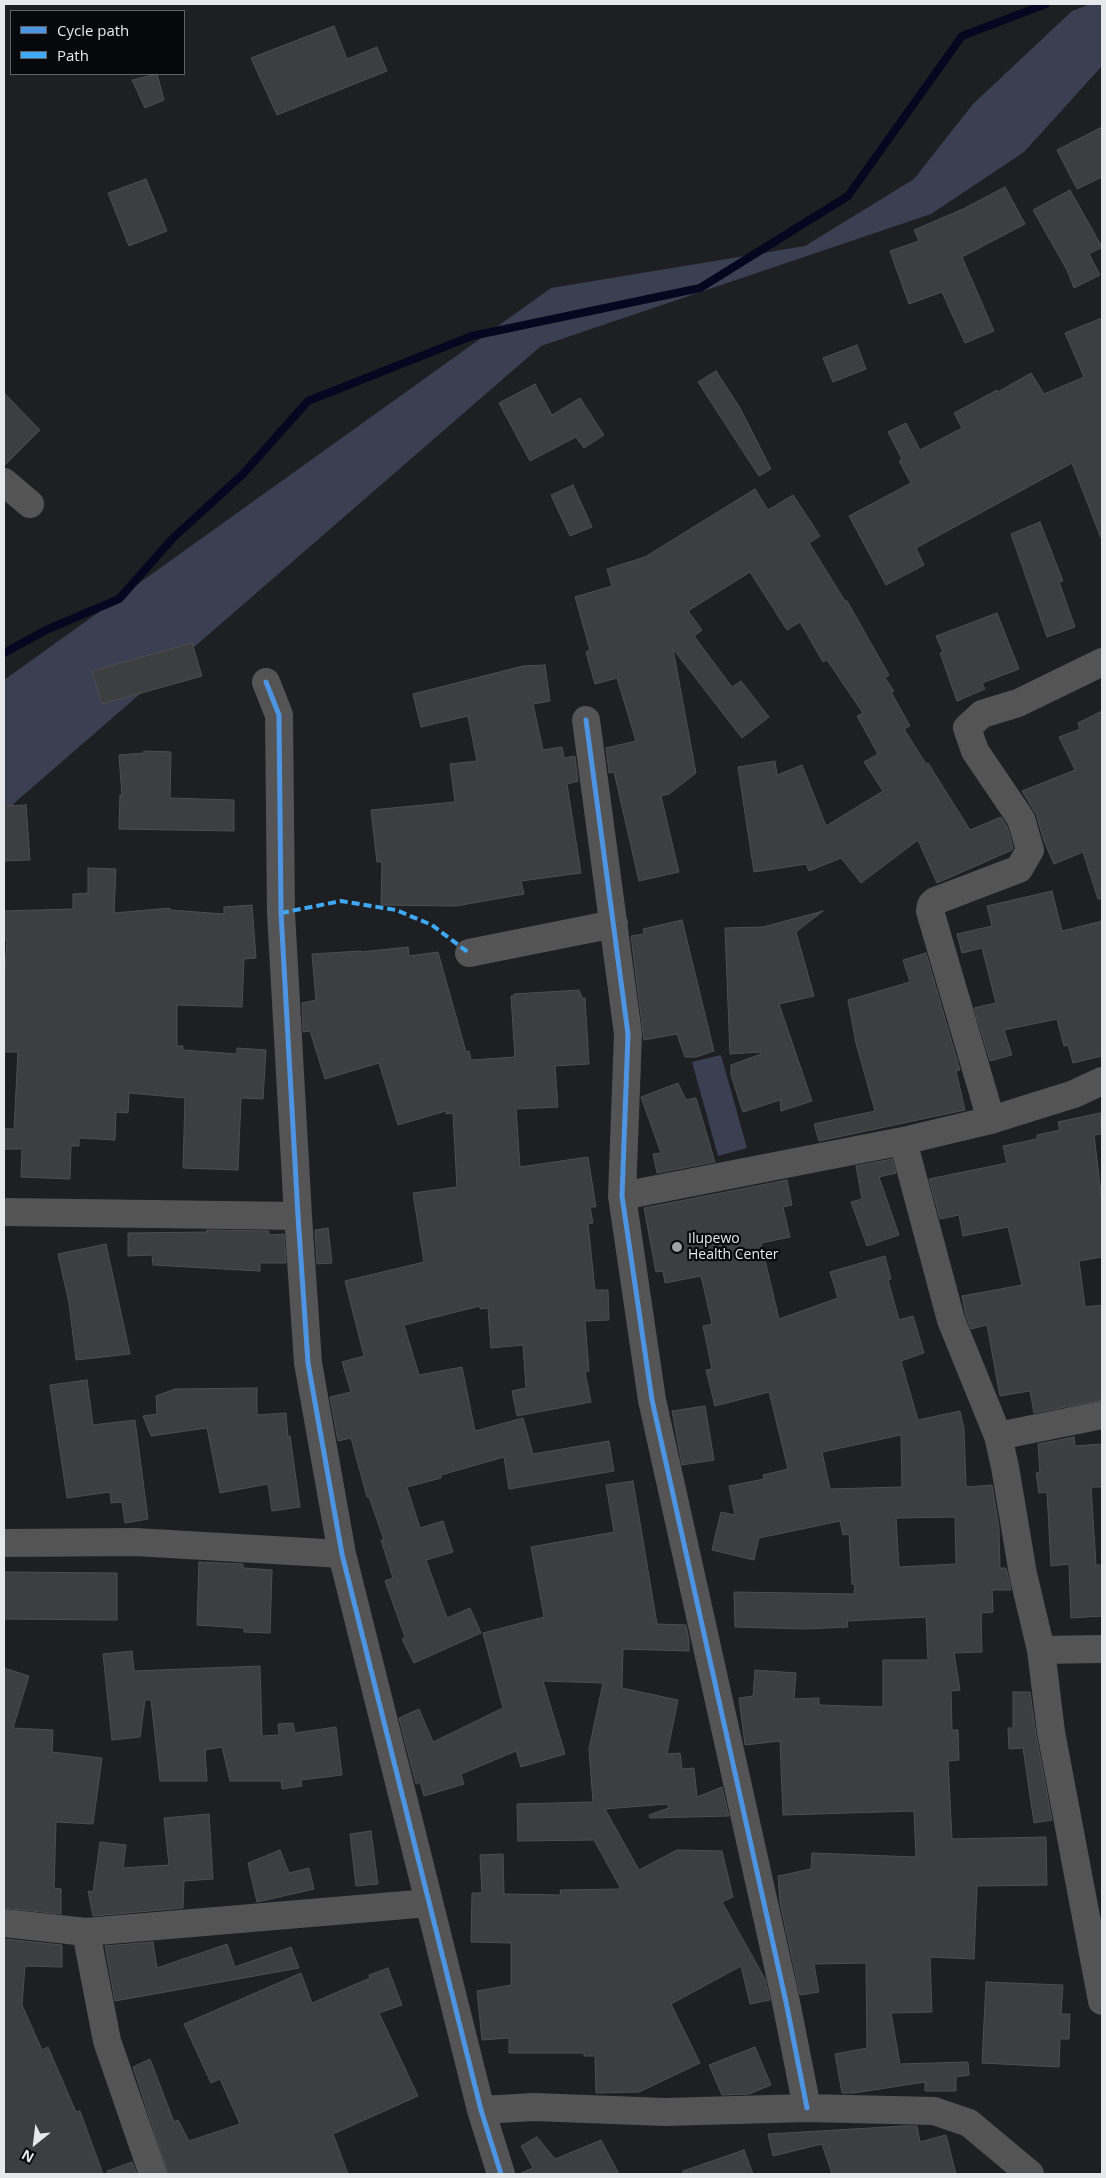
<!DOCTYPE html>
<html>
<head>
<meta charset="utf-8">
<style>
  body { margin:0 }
  #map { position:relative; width:1106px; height:2178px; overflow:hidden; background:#1e1f22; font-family:"Open Sans",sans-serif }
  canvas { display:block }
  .frame { position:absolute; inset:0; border:5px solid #e6e8ec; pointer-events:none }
  .legend { position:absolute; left:10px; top:10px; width:175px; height:65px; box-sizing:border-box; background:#07080b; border:1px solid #606265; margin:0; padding:6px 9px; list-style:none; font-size:15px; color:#e6e8ec }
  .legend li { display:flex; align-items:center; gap:10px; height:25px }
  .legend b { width:25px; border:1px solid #606265 }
  .north { position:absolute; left:10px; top:2118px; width:50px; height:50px; -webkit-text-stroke:4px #07080b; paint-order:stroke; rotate:209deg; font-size:14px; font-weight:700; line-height:20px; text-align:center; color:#e6e8ec }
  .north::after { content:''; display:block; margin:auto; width:18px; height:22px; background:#e6e8ec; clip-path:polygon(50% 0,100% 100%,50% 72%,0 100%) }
</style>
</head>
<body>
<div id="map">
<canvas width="1106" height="2178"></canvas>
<div class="frame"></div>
<ul class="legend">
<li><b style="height:6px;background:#4d94e3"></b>Cycle path</li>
<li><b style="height:6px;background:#3fa9f5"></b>Path</li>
</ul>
<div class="north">N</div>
</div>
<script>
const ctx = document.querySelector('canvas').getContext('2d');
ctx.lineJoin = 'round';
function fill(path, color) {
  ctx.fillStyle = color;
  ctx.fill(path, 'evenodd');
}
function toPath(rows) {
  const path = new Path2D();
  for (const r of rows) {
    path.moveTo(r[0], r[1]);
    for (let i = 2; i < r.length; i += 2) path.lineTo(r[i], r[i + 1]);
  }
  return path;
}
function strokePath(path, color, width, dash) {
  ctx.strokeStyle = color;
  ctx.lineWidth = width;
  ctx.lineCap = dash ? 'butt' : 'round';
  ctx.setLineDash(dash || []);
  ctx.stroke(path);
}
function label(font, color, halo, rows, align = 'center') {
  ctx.font = font + ' "Open Sans",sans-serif';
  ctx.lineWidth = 4.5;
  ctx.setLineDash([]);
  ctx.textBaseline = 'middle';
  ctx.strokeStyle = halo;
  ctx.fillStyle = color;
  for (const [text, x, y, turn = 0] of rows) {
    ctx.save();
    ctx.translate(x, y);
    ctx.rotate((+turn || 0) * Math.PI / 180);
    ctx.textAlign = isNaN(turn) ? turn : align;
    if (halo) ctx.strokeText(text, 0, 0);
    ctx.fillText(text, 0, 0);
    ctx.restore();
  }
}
const green = toPath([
  [1090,4,1102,4,1102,66,1024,152,931,214,541,346,4,812,4,680,551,288,805,246,914,179,973,104,1072,11],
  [721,1055,747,1148,718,1156,692,1062]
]);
const stream = toPath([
  [4,653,46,630,119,599,173,538,243,474,308,401,472,336,700,288,848,196,962,36,1046,4]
]);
const building = toPath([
  [334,26,347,59,377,47,387,71,277,115,251,58,334,26],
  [157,74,164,100,145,108,132,80,157,74],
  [1102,127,1102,177,1077,189,1057,150,1102,127],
  [146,179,167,231,129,246,108,193,146,179],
  [1005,187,1025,224,962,257,994,331,965,343,942,292,909,304,890,251,919,241,914,230,963,209,1005,187],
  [1070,190,1102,247,1089,254,1100,275,1074,288,1067,270,1033,210,1070,190],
  [1102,318,1102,537,1101,538,1072,463,916,548,924,565,886,585,849,516,911,483,899,461,902,459,888,432,906,423,920,450,962,428,954,413,997,390,998,392,1031,373,1044,394,1084,377,1065,333,1102,318],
  [857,345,866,369,833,382,823,358,857,345],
  [716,371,740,408,771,469,759,476,698,382,716,371],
  [535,384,552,415,580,398,604,435,584,448,576,437,530,461,499,403,535,384],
  [4,393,40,430,4,466,4,393],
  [573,485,592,527,570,536,551,495,573,485],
  [755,489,768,510,793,495,820,536,809,543,845,601,847,601,889,675,885,678,894,691,891,692,910,726,904,729,926,764,928,763,970,830,1001,817,1007,826,1013,848,1012,850,937,883,918,840,861,883,841,858,809,871,806,864,754,872,738,767,775,761,777,775,802,765,826,826,883,791,864,762,878,754,857,716,863,713,827,660,823,662,800,622,787,630,750,572,688,611,702,630,694,636,732,687,741,681,769,717,742,738,673,649,696,773,669,794,661,796,679,872,639,881,614,772,609,773,606,748,636,741,617,678,595,684,586,652,590,650,575,597,612,586,607,569,645,557,755,489],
  [1040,522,1063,581,1059,582,1075,627,1047,637,1011,534,1040,522],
  [997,613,1019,669,982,683,985,689,957,701,940,653,943,652,936,636,997,613],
  [192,643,202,676,102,704,92,671,192,643],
  [545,665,550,701,533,704,543,750,562,747,564,758,575,756,578,781,567,784,581,873,521,881,524,894,456,906,381,905,382,862,377,862,371,810,455,802,450,764,477,761,468,716,421,727,413,694,523,666,545,665],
  [1102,711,1102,899,1098,899,1083,852,1054,864,1044,841,1036,814,1022,791,1075,770,1059,737,1080,729,1078,723,1102,711],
  [144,751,171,752,170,798,234,800,234,831,119,829,120,795,122,796,119,755,144,753,144,751],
  [26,805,30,860,4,861,4,806,26,805],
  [88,868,116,869,114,913,170,908,170,910,224,914,224,907,252,905,256,958,244,959,242,1007,177,1005,177,1046,183,1046,183,1050,237,1054,237,1048,266,1050,263,1099,241,1098,238,1170,183,1168,185,1098,129,1093,128,1113,116,1112,115,1140,79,1138,79,1146,71,1146,70,1179,21,1177,22,1149,4,1149,4,1129,14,1129,18,1052,4,1052,4,983,7,940,4,940,4,911,73,909,73,894,88,893,88,868],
  [1052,891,1062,931,1102,921,1102,1056,1073,1063,1068,1045,1064,1046,1057,1019,1004,1030,1012,1055,990,1061,974,1008,996,1003,982,948,962,953,957,934,992,926,987,906,1052,891],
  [823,911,796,932,814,996,779,1004,812,1101,781,1111,780,1100,743,1112,731,1075,731,1065,761,1054,760,1052,730,1054,725,928,763,927,823,911],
  [682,920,714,1051,696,1057,685,1057,677,1034,644,1040,631,936,644,934,643,929,682,920],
  [408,947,409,956,438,952,466,1052,469,1051,471,1060,515,1057,511,996,514,996,514,994,579,990,582,998,585,998,589,1064,555,1066,558,1107,516,1109,520,1167,588,1157,596,1207,590,1207,593,1223,588,1224,595,1290,608,1290,609,1320,585,1321,589,1371,585,1372,591,1402,517,1416,512,1391,526,1388,523,1345,491,1348,488,1308,480,1309,480,1306,404,1325,419,1375,462,1367,475,1431,523,1418,533,1454,609,1441,614,1471,509,1489,504,1457,441,1475,441,1478,407,1487,420,1528,443,1521,453,1552,426,1560,447,1618,470,1608,481,1633,414,1663,402,1639,405,1637,385,1581,393,1578,381,1540,384,1540,369,1497,367,1497,351,1438,338,1441,330,1397,351,1392,342,1362,364,1356,345,1281,424,1262,413,1193,457,1187,453,1113,446,1114,446,1111,398,1125,379,1063,325,1079,310,1031,303,1032,302,1003,316,1000,312,954,361,951,361,952,408,947],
  [926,953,960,1070,956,1071,965,1110,819,1141,814,1124,875,1111,856,1043,848,1000,910,982,903,960,926,953],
  [678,1083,686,1100,696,1098,715,1162,657,1173,653,1154,661,1153,641,1097,678,1083],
  [1100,1113,1102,1134,1094,1135,1102,1202,1102,1257,1079,1261,1085,1307,1102,1305,1102,1400,1034,1413,1030,1391,1000,1396,987,1325,971,1329,966,1316,962,1296,1022,1285,1008,1227,963,1236,959,1215,940,1219,929,1179,1007,1163,1003,1146,1037,1139,1037,1135,1060,1130,1058,1122,1100,1113],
  [892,1159,896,1173,879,1177,899,1235,867,1246,851,1202,862,1199,856,1166,892,1159],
  [787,1180,792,1205,783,1207,790,1237,761,1243,779,1319,838,1298,830,1272,885,1256,891,1279,888,1280,899,1320,913,1316,924,1353,901,1361,918,1420,960,1411,964,1429,966,1485,967,1487,992,1485,999,1528,1000,1568,1006,1568,1011,1590,992,1590,993,1612,981,1613,982,1652,954,1653,960,1690,951,1691,952,1730,958,1730,959,1760,948,1761,952,1839,1046,1837,1047,1885,977,1886,974,1959,930,1957,932,2012,891,2013,900,2064,968,2062,969,2075,956,2077,956,2091,925,2091,925,2082,854,2093,842,2093,835,2054,867,2048,866,1963,814,1964,819,1992,800,1995,780,1903,778,1876,811,1869,812,1853,916,1857,914,1811,783,1815,780,1741,745,1745,739,1698,753,1696,755,1670,796,1673,794,1699,819,1698,819,1705,883,1707,883,1660,928,1660,926,1617,847,1621,848,1627,806,1629,735,1627,734,1592,854,1594,855,1585,852,1584,849,1534,843,1535,840,1521,759,1538,754,1560,712,1550,721,1512,735,1515,729,1486,764,1479,763,1475,788,1469,769,1392,715,1406,706,1370,712,1369,703,1326,712,1324,701,1276,665,1283,663,1271,656,1272,644,1208,787,1180],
  [901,1435,902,1487,830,1489,822,1452,901,1435],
  [955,1517,956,1564,899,1567,896,1518,955,1517],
  [328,1228,332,1263,317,1264,315,1230,328,1228],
  [207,1230,269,1231,269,1235,284,1234,286,1263,260,1263,260,1271,153,1265,152,1255,128,1256,128,1233,207,1232,207,1230],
  [106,1244,130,1354,76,1360,69,1303,58,1254,106,1244],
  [87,1380,93,1425,135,1420,148,1519,125,1523,122,1502,111,1503,110,1492,67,1498,50,1385,87,1380],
  [257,1388,257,1415,286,1413,288,1437,290,1436,300,1507,272,1511,268,1484,220,1493,207,1428,151,1436,143,1416,157,1414,156,1396,175,1389,257,1388],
  [705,1406,714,1460,682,1465,672,1411,705,1406],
  [1074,1437,1075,1446,1102,1444,1102,1487,1091,1487,1096,1565,1102,1565,1102,1616,1071,1618,1069,1564,1051,1566,1047,1492,1039,1493,1036,1473,1040,1472,1038,1444,1074,1437],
  [633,1481,657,1624,686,1625,689,1640,689,1651,623,1649,622,1688,678,1700,667,1754,680,1753,682,1769,694,1768,697,1797,722,1787,729,1816,650,1818,649,1815,669,1808,667,1804,605,1809,639,1870,677,1850,722,1851,733,1897,722,1902,765,1979,770,2000,750,2004,741,1966,671,2004,700,2063,639,2092,596,2093,595,2056,584,2056,584,2053,509,2053,509,2038,482,2040,477,1991,511,1985,511,1943,471,1942,472,1893,482,1893,480,1855,503,1854,504,1894,561,1895,560,1890,621,1889,594,1840,518,1841,517,1804,593,1802,589,1749,603,1683,543,1681,565,1754,521,1767,516,1751,461,1774,464,1784,424,1796,420,1782,416,1784,399,1718,419,1709,433,1742,503,1708,483,1633,544,1617,531,1547,614,1532,606,1485,633,1481],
  [199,1562,243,1564,243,1568,272,1570,270,1633,244,1632,244,1628,197,1625,199,1562],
  [4,1572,117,1573,117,1620,4,1619,4,1572],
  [132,1651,134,1671,260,1666,262,1736,279,1735,278,1724,293,1723,295,1733,336,1727,342,1775,301,1780,302,1786,282,1789,281,1781,230,1781,222,1747,205,1750,207,1781,160,1781,151,1700,145,1700,140,1737,112,1740,103,1654,132,1651],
  [4,1668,29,1676,13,1728,53,1730,52,1752,102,1758,93,1824,56,1822,54,1888,61,1889,61,1914,4,1908,4,1668],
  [1013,1692,1030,1692,1036,1735,1052,1820,1034,1823,1023,1748,1009,1749,1008,1728,1013,1728,1013,1692],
  [209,1814,213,1879,184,1881,183,1908,93,1916,88,1891,93,1892,100,1842,126,1845,123,1868,169,1865,164,1818,209,1814],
  [371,1831,378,1884,356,1886,350,1834,371,1831],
  [280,1850,289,1873,309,1868,314,1889,257,1902,248,1863,280,1850],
  [4,1939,62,1945,62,1967,25,1966,22,2005,42,2050,48,2047,76,2112,80,2111,103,2174,4,2174,4,1939],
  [153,1942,157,1968,227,1944,235,1967,291,1947,299,1968,115,2001,105,1946,153,1942],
  [388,1968,402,2005,379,2013,418,2096,333,2134,348,2174,168,2174,133,2067,150,2059,174,2122,178,2120,189,2141,240,2124,220,2079,211,2083,184,2024,301,1973,312,2003,370,1978,369,1975,388,1968],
  [986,1982,1063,1985,1061,2014,1070,2014,1069,2039,1060,2039,1059,2067,982,2063,986,1982],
  [755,2047,771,2085,749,2094,722,2095,709,2065,755,2047],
  [904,2126,917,2126,920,2142,946,2135,956,2174,832,2174,822,2144,773,2156,768,2134,904,2126],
  [537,2137,555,2159,601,2140,619,2174,519,2174,533,2168,521,2146,537,2137],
  [744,2150,753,2174,683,2174,683,2171,744,2150],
  [132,2162,137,2174,108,2174,107,2171,132,2162]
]);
const minor = toPath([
  [4,482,30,504],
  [266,682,279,715,281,913,298,1216,308,1363,342,1554,481,2110,501,2174],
  [586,720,628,1034,622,1196,652,1400,786,2002,807,2108],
  [469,953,614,924],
  [991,1120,930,911,931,905,935,901,1019,869,1030,850,1021,819,975,751,967,728,982,714,1018,703,1102,662],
  [903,1141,951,1320,998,1436,1005,1467,1023,1574,1041,1650,1051,1732,1102,2001],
  [622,1196,903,1141,991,1120,1074,1094,1102,1081],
  [4,1212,298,1216],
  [998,1436,1102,1415],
  [4,1543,135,1542,342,1554],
  [1041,1650,1102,1649],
  [4,1923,86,1932,429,1903],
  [86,1932,107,2041,153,2174],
  [481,2110,534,2107,665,2112,807,2108,934,2111,969,2123,1030,2174]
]);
const quiet = toPath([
  [281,913,341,901,396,910,432,925,469,953]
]);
const cycleway = toPath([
  [266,682,279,715,281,913,298,1216,308,1363,342,1554,481,2110,501,2174],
  [586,720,628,1034,622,1196,652,1400,786,2002,807,2108]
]);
const markers = [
  [677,1247,6,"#a0a2a5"]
];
const poiNames = [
  ["Ilupewo",688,1239],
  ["Health Center",688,1255]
];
fill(green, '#3a3f52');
strokePath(stream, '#05061f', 8);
fill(building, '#3d3e40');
strokePath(building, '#4d4e51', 1);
strokePath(minor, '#555454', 28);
strokePath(quiet, '#3fa9f5', 4, [8, 4]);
strokePath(cycleway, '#4d94e3', 5);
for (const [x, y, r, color] of markers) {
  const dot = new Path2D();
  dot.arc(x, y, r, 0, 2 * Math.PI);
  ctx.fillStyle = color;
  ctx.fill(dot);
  strokePath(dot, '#07080b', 2);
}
label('14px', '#e6e8ec', '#07080b', poiNames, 'left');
</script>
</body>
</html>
